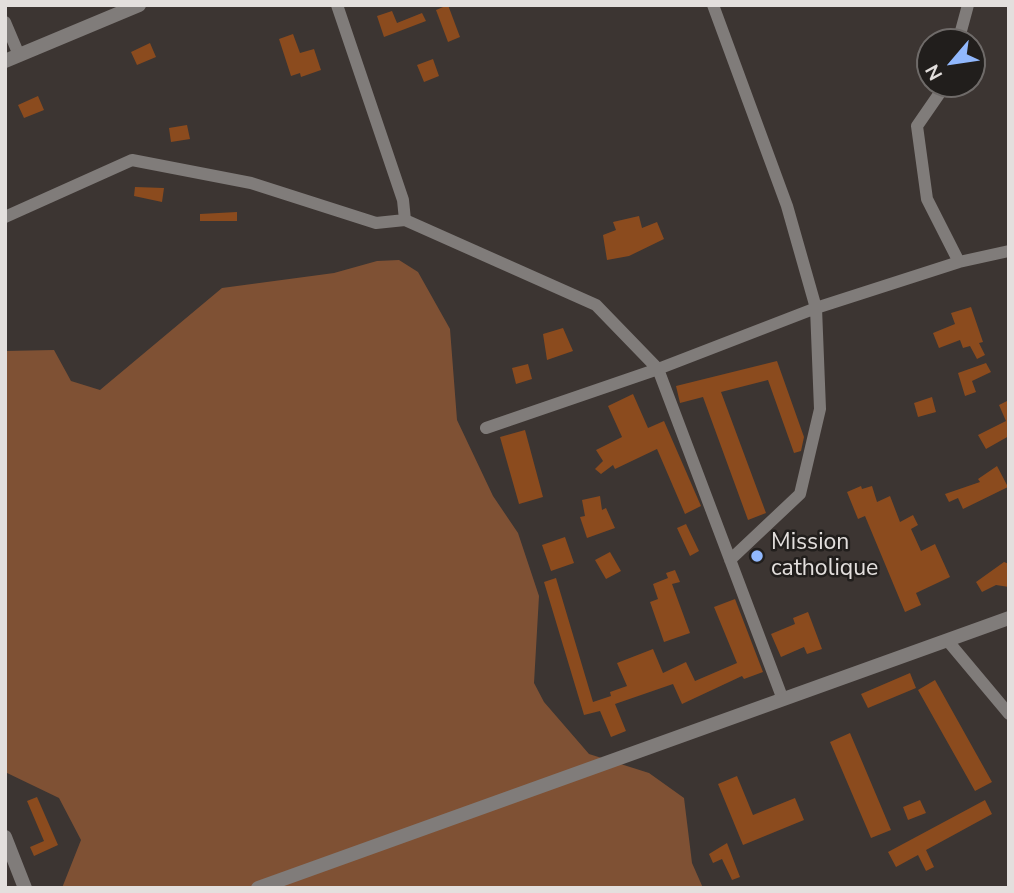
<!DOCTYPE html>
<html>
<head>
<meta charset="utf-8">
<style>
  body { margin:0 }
  #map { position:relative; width:1014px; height:893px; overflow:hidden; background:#3c3532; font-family:"Nunito Sans",sans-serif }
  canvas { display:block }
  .frame { position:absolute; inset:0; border:7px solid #e3dfdd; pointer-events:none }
  .north { position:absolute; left:916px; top:28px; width:70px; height:70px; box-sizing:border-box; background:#211e1c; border:2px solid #6f6b69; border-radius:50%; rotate:241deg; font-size:19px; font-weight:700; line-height:28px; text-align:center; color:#e3dfdd }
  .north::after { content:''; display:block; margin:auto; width:24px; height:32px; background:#91b8fd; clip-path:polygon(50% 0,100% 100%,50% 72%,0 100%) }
</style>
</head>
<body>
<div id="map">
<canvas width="1014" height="893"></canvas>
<div class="frame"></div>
<div class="north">N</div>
</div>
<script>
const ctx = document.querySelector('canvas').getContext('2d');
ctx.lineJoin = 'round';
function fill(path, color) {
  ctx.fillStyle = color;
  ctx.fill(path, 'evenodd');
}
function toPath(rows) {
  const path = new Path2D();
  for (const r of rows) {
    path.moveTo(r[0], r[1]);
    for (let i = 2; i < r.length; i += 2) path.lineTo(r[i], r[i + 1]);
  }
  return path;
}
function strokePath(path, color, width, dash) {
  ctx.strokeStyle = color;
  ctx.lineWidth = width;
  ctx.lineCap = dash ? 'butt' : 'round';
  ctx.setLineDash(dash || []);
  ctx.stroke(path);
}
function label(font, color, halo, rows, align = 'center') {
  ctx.font = font + ' "Nunito Sans",sans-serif';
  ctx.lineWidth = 5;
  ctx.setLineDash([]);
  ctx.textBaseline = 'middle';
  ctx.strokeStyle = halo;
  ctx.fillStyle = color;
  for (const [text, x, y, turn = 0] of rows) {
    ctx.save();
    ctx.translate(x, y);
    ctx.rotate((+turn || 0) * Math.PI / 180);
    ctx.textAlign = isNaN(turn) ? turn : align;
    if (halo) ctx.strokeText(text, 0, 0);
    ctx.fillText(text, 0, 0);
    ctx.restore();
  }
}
const green = toPath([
  [399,260,418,272,450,329,457,420,493,496,518,533,539,596,534,683,544,702,589,754,649,773,684,798,692,863,703,888,62,888,81,840,59,798,5,772,5,351,54,350,71,381,100,390,222,288,334,273,377,261]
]);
const building = toPath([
  [448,5,460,37,448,42,436,10],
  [392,11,397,23,422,13,426,21,384,37,377,16],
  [293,34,300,53,314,49,321,70,301,77,300,73,291,76,279,39],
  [150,43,156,57,137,65,131,52],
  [433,59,439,76,424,82,417,65],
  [38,96,44,110,24,118,18,105],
  [187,125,190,139,171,142,169,128],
  [135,187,164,188,162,202,134,196],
  [237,212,237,221,200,221,200,214],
  [639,216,642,228,657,222,664,239,629,256,607,260,603,235,616,230,613,222],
  [971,307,983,342,979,343,985,355,977,359,970,346,963,348,960,340,939,348,933,333,955,324,951,313],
  [563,328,573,351,547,360,543,334],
  [777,361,804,437,801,451,794,453,768,380,721,392,766,513,748,520,703,397,680,403,676,386],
  [986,363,991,372,972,381,976,392,965,396,958,373],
  [528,364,532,379,516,384,512,368],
  [633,394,648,428,664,421,701,506,685,514,657,449,615,469,613,465,601,474,595,469,603,461,596,450,622,437,608,406],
  [932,397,936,412,918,417,914,403],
  [1009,400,1009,436,986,449,978,435,1006,421,999,405],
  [525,430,543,497,519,504,500,437],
  [997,466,1008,487,963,509,958,498,949,502,945,494,980,482,978,479],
  [861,486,862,489,872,486,877,502,890,496,900,522,913,515,918,525,911,529,921,551,935,544,950,577,916,593,921,605,905,612,865,516,858,519,847,492],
  [600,496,602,510,606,508,615,528,587,538,580,517,585,516,582,500],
  [686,524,699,551,690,556,677,528],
  [565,537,574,563,551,571,542,545],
  [610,552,621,571,606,579,595,560],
  [1004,562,1009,564,1009,587,996,585,982,592,976,582],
  [675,570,680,582,672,584,690,633,664,642,650,602,658,599,653,584,668,578,666,573],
  [556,578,593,702,611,696,610,692,627,686,617,663,653,649,663,673,686,662,695,681,737,663,714,607,735,599,763,672,744,679,742,676,682,704,673,684,615,704,626,731,611,737,600,711,584,715,544,582],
  [808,612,822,649,807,654,804,647,781,657,771,634,795,624,793,618],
  [910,673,916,688,868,708,861,694],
  [935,680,992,782,975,791,918,690],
  [850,733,891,830,871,838,830,742],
  [737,776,753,815,795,798,804,820,743,845,718,784],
  [37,797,58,845,34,856,30,847,44,841,27,801],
  [920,800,926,813,908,820,903,807],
  [985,800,992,814,926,850,934,867,926,871,918,855,896,867,888,852],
  [727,843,740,877,732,880,722,859,713,863,709,854]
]);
const minor = toPath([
  [337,5,403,200,405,220],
  [713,5,787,206,816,308,820,409,800,494,730,560],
  [5,22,19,55],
  [958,42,968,5],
  [946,84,917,126,927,199,959,262],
  [5,217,132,160,251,183,376,223,405,220,596,305,658,369,782,697],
  [486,428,658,369,816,308,959,262,1009,251],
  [947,640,1009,714]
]);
const tertiary = toPath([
  [5,61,139,5],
  [5,837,25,888],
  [258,888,1009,618]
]);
const markers = [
  [757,556,7,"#91b8fd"]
];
const poiNames = [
  ["Mission",771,543],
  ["catholique",771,569]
];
fill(green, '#7f5134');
fill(building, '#8b4b1e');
strokePath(minor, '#807c7a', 12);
strokePath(tertiary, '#807c7a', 14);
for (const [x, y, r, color] of markers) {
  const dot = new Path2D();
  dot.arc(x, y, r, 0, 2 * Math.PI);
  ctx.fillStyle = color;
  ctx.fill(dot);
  strokePath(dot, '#211e1c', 2.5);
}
label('23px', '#e3dfdd', '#211e1c', poiNames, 'left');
</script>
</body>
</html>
